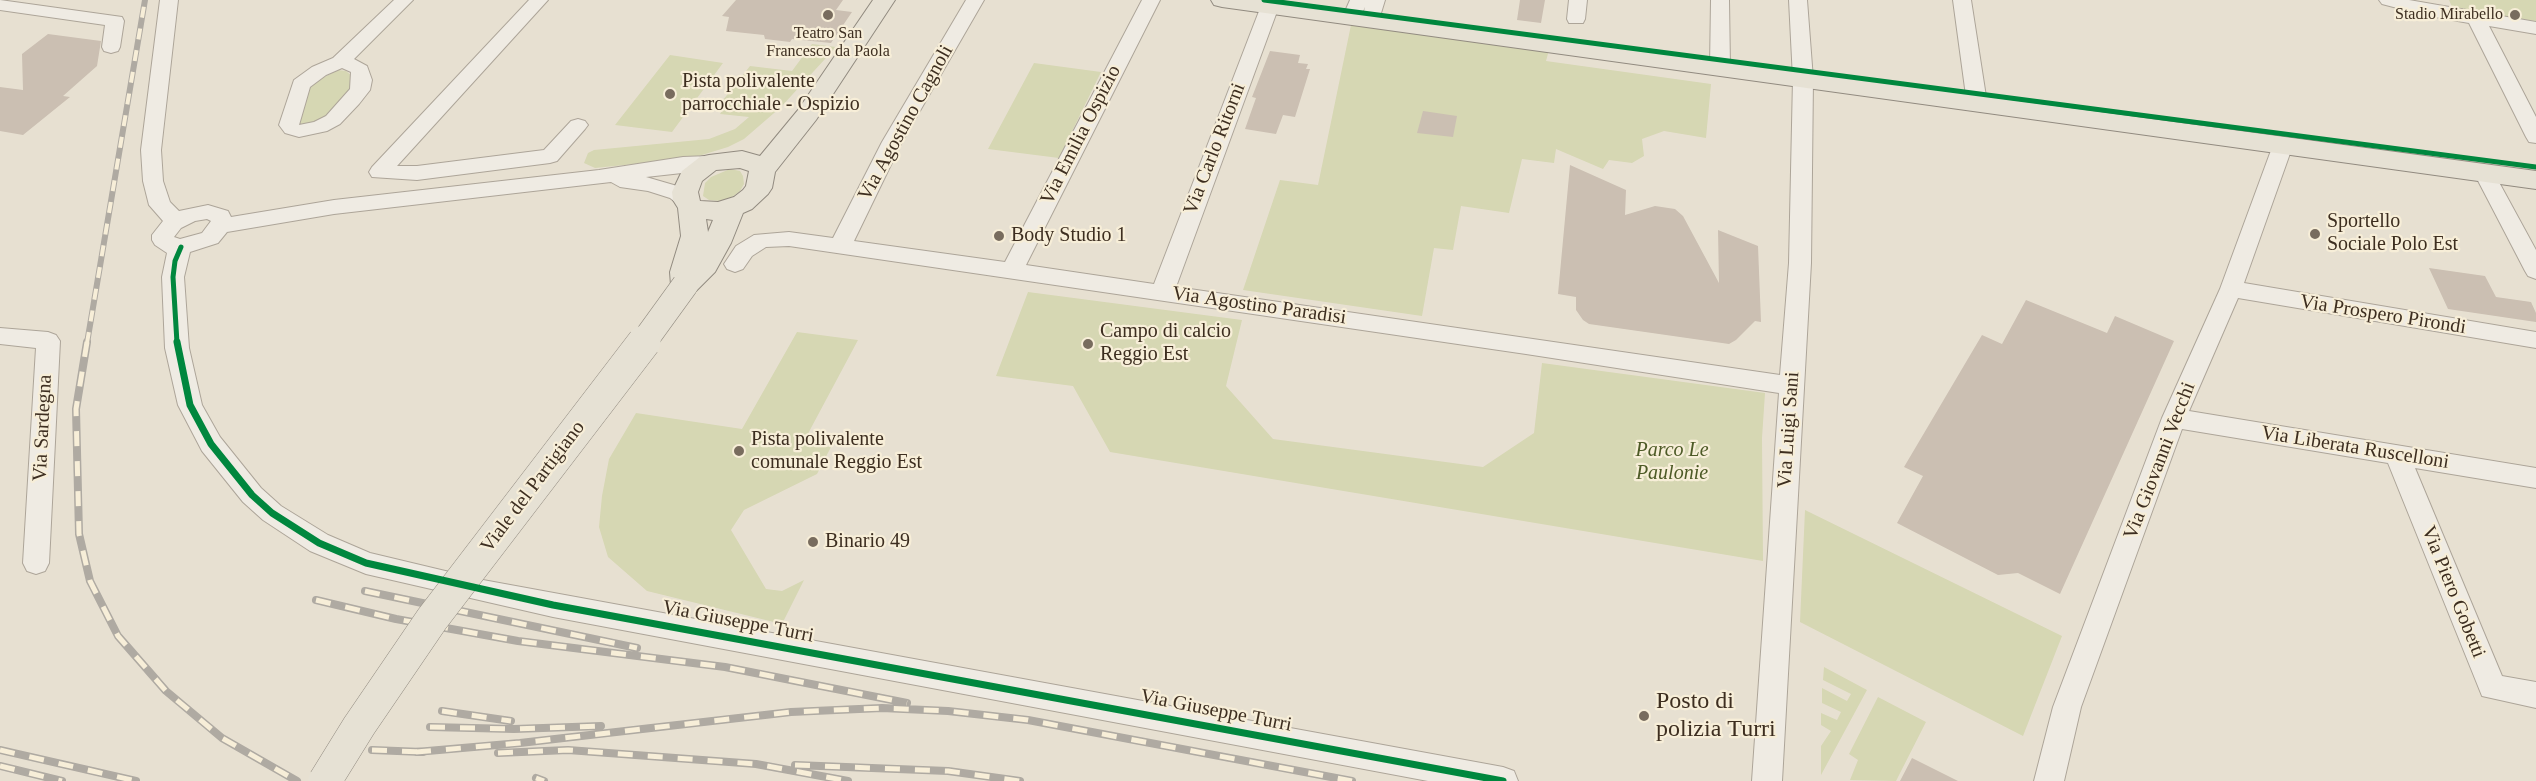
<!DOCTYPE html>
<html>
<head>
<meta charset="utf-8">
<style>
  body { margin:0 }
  canvas { display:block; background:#e7e0d1 }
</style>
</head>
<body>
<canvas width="2536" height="781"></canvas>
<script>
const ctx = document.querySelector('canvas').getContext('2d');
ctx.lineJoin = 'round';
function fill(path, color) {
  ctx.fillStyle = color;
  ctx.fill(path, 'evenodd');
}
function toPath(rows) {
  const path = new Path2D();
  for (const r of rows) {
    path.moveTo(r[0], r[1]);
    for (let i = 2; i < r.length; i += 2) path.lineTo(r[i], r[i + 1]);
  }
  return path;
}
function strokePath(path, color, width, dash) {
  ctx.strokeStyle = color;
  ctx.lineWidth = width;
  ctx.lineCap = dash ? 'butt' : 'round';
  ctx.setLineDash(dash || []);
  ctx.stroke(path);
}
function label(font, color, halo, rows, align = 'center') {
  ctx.font = font + ' Georgia,serif';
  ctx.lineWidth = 4.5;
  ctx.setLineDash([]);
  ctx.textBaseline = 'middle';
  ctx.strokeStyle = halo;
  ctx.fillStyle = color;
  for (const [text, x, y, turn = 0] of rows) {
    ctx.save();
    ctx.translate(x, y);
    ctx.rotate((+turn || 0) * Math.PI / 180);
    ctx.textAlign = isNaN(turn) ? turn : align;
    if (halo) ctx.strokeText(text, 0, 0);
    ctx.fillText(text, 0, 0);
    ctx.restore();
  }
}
const green = toPath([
  [2449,0,2536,0,2536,21,2453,9],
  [1351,25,1549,50,1546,61,1711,84,1706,138,1664,131,1642,139,1644,156,1632,163,1609,160,1603,169,1556,149,1554,163,1522,159,1509,213,1461,206,1453,250,1434,248,1422,316,1243,290,1280,180,1318,185],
  [812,44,836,47,781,107,744,139,728,147,692,158,595,168,584,163,588,153,594,150,709,139,735,129,749,117,720,114,729,100,723,100,750,66,792,71],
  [670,55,723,63,672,132,615,125],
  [1034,63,1101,72,1059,158,988,149],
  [338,70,346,71,352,76,350,92,325,120,298,125,307,86],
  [730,169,740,171,743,176,744,184,740,191,732,197,720,201,709,200,703,196,705,183,711,177],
  [1028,292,1242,320,1226,386,1273,439,1483,467,1534,433,1542,363,1765,393,1762,438,1763,561,1110,452,1073,386,996,376],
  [797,332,858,340,803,443,831,447,817,474,744,510,731,530,766,589,782,591,804,580,782,624,647,591,608,557,599,527,602,496,609,459,636,413,742,429],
  [1805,510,2062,636,2023,736,1800,622],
  [1824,667,1867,690,1821,775,1821,746,1831,731,1821,725,1821,713,1837,720,1841,712,1822,703,1822,688,1847,701,1851,694,1823,680],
  [1878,697,1926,722,1896,781,1850,780,1858,760,1849,754]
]);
const building = toPath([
  [736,0,843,0,836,10,852,12,831,43,792,39,790,42,765,39,764,35,726,31,729,17,722,16],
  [1520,0,1545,0,1541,23,1517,20],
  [48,34,101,41,97,66,63,96,70,97,23,135,0,131,0,87,23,90,22,54],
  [1270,51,1300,55,1298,63,1308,64,1306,69,1310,69,1295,117,1283,115,1276,134,1245,129,1256,98,1252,97],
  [1423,111,1457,116,1453,137,1417,133],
  [1570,165,1626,190,1625,215,1655,206,1675,209,1683,216,1719,283,1718,230,1758,246,1761,322,1755,321,1736,340,1729,344,1589,324,1583,320,1576,310,1576,297,1558,294],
  [2429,268,2485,276,2496,297,2531,302,2536,313,2536,322,2448,309],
  [2026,300,2107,333,2115,316,2174,341,2060,594,2018,573,1998,575,1897,523,1923,476,1904,467,1982,335,2002,344],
  [1912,758,1958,781,1900,781]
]);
const minor = toPath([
  [0,0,122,17,124,21,120,47,118,51,111,53,104,51,102,47,105,25,0,10,0,0],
  [160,0,178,0,161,150,163,181,170,202,179,211,208,205,228,211,231,217,334,200,599,170,683,157,709,156,716,158,719,163,716,168,709,170,646,177,684,188,697,200,693,205,686,207,679,205,670,198,648,191,620,187,611,182,334,214,227,232,218,243,190,252,184,277,189,348,202,405,220,437,261,488,281,506,328,535,370,553,483,580,1503,767,1514,771,1518,781,1428,781,553,617,366,574,310,551,263,520,243,502,202,451,178,405,165,348,162,277,167,253,155,245,152,240,152,235,163,221,149,205,143,181,141,150,160,0],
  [207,219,211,221,202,233,180,239,174,237,181,228,195,221,207,219],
  [394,0,413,0,354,59,367,66,372,80,370,90,359,104,340,124,327,131,299,137,285,133,279,125,294,80,312,67,333,58,394,0],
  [342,68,351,72,350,89,326,116,314,122,299,125,310,87,326,75,342,68],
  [529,0,548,0,397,166,417,166,544,150,571,121,578,119,585,121,588,125,585,129,557,161,550,163,417,180,372,177,369,172,372,167,529,0],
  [966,0,984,0,902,142,854,241,1005,262,1142,0,1160,0,1026,265,1154,284,1261,6,1264,2,1270,1,1276,2,1279,6,1176,287,1780,375,1789,263,1793,79,1789,0,1807,0,1813,79,1811,263,1782,781,1752,781,1779,393,1526,354,789,246,766,247,752,256,743,269,735,272,727,269,724,264,736,246,754,235,789,232,833,238,882,142,966,0],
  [1350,0,1385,0,1378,23,1364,23,1362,19,1365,7,1359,20,1345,20,1343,16,1350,0],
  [1569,0,1587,0,1585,19,1583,23,1569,23,1567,19,1569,0],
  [1711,0,1729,0,1730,67,1727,71,1720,73,1713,71,1710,67,1711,0],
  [1953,0,1971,0,1987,103,1984,107,1977,109,1970,107,1967,103,1953,0],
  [2379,0,2409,0,2536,22,2536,34,2489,26,2536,117,2536,143,2529,142,2526,137,2469,23,2424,15,2382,4,2379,0],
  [2283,138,2290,140,2293,145,2244,283,2536,332,2536,348,2238,298,2189,411,2536,468,2536,488,2415,468,2502,676,2536,682,2536,708,2482,696,2388,463,2182,429,2081,707,2064,781,2034,781,2053,707,2162,418,2220,289,2273,145,2276,140,2283,138],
  [2484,166,2491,168,2494,173,2536,250,2536,279,2528,276,2525,271,2474,173,2477,168,2484,166],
  [0,328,48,332,56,335,60,341,49,563,45,571,36,574,27,571,23,563,36,348,0,344,0,328]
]);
const major = toPath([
  [873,0,895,0,816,120,775,172,772,188,768,194,752,209,743,213,731,243,715,272,695,292,685,295,675,292,671,285,670,272,681,236,678,208,673,200,672,192,682,171,700,157,709,155,742,151,760,156,798,110,873,0],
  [740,168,749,171,746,186,743,190,734,197,718,202,700,201,698,192,702,181,716,170,740,168],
  [706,219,713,220,708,232,706,219],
  [1211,0,1272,0,2536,171,2536,189,1222,7,1214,5,1211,0]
]);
const railFar1 = toPath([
  [87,343,145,0]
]);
const rail = toPath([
  [87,342,76,409,79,534,90,581,118,636,166,691,222,738,297,781],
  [365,591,637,648],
  [316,600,396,619,518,641,725,667,907,703],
  [442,711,511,721],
  [430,727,514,729,601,726],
  [0,750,136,781],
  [372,750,423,752],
  [416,752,520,743,791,712,882,708,948,711,1028,720,1352,781],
  [498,753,568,750,756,764,848,781],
  [795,765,948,771,1020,781],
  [0,766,62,781],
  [536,778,544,781]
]);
const majorBridgeFar1 = toPath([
  [643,343,685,285]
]);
const majorBridge = toPath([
  [325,781,359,726,432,619,644,342]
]);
const cyclewayFar1 = toPath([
  [1264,0,2536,167],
  [177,343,173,277,175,261,181,247]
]);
const cycleway = toPath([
  [177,342,190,405,211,444,252,495,272,513,319,543,366,563,553,605,1503,781]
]);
const markers = [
  [828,15,6,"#786c5e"],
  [2515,15,6,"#786c5e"],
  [670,94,6,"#786c5e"],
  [2315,234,6,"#786c5e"],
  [999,236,6,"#786c5e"],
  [1088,344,6,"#786c5e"],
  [739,451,6,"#786c5e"],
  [813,542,6,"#786c5e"],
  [1644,716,6,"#786c5e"]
];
const farPoinames = [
  ["Stadio Mirabello",2503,15],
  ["Teatro San",828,34,"center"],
  ["Francesco da Paola",828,52,"center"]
];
const poiNames = [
  ["Pista polivalente",682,82],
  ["parrocchiale - Ospizio",682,105],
  ["Sportello",2327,222],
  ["Sociale Polo Est",2327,245],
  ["Body Studio 1",1011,236],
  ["Campo di calcio",1100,332],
  ["Reggio Est",1100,355],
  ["Pista polivalente",751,440],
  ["comunale Reggio Est",751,463],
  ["Binario 49",825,542]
];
const streetNames = [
  ["Via Agostino Cagnoli",906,123,-61],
  ["Via Emilia Ospizio",1081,135,-63],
  ["Via Carlo Ritorni",1215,149,-69],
  ["Via Agostino Paradisi",1259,306,8],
  ["Via Prospero Pirondi",2383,315,9],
  ["Via Sardegna",43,428,-87],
  ["Via Luigi Sani",1789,430,-86],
  ["Via Liberata Ruscelloni",2355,448,9],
  ["Via Giovanni Vecchi",2160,461,-69],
  ["Viale del Partigiano",533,487,-53],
  ["Via Piero Gobetti",2453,592,68],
  ["Via Giuseppe Turri",738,622,11],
  ["Via Giuseppe Turri",1216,711,11]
];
const parkNames = [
  ["Parco Le",1672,451],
  ["Paulonie",1672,474]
];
const nearPoinames = [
  ["Posto di",1656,702],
  ["polizia Turri",1656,730]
];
fill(green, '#d6d7b3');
fill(building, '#cbbfb2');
strokePath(minor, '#ada599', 2);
strokePath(major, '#928b80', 2);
fill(minor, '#efebe3');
fill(major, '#e6e1d4');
strokePath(railFar1, '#afaaa2', 6);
strokePath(rail, '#afaaa2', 8);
strokePath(railFar1, '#f7eed8', 4, [11]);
strokePath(rail, '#f7eed8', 5, [15]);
strokePath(majorBridgeFar1, '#928b80', 27, []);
strokePath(majorBridge, '#928b80', 34, []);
strokePath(majorBridgeFar1, '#e6e1d4', 26);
strokePath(majorBridge, '#e6e1d4', 33);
strokePath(cyclewayFar1, '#00873e', 5);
strokePath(cycleway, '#00873e', 7);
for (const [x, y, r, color] of markers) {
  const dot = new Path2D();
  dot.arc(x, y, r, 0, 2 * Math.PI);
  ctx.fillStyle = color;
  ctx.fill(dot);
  strokePath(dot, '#f7eed8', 2);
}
label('16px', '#3d2e20', '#f7eed8', farPoinames, 'right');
label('20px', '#3d2e20', '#f7eed8', poiNames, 'left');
label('20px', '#3d2e20', '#f7eed8', streetNames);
label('italic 20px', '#4d5a26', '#f7eed8', parkNames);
label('24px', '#3d2e20', '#f7eed8', nearPoinames, 'left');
</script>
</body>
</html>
